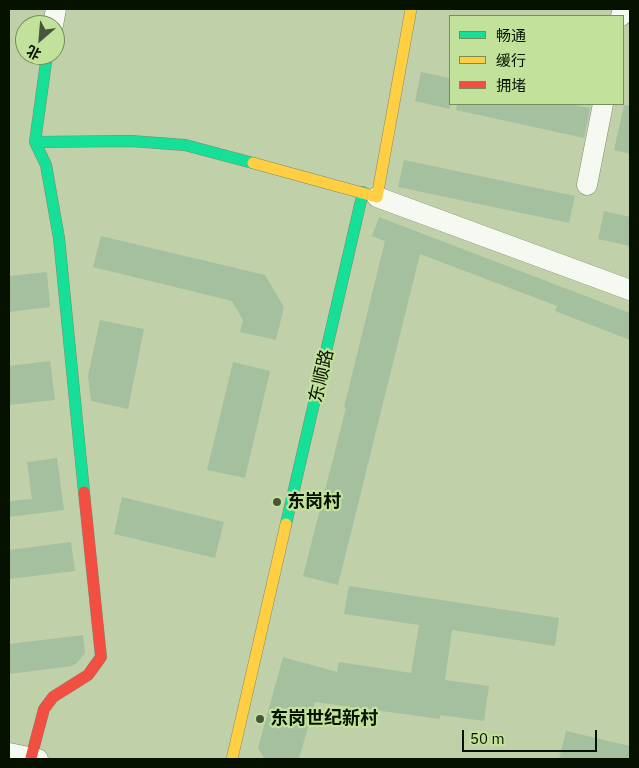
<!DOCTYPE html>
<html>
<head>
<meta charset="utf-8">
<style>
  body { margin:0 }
  #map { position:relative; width:639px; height:768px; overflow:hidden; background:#c0d1aa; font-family:"IBM Plex Sans","Noto Sans SC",sans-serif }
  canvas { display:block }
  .frame { position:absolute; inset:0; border:10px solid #071100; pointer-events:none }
  .legend { position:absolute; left:449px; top:15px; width:175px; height:90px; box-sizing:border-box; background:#c2e19a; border:1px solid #778e5c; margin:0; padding:6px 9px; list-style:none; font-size:15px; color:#071100 }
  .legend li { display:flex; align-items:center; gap:10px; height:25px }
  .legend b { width:25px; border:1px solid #778e5c }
  .north { position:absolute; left:15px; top:15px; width:50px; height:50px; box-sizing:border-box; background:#c2e19a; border:1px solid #778e5c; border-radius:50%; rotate:207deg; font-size:14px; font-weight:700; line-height:20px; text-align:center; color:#071100 }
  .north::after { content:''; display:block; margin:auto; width:18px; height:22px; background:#48543b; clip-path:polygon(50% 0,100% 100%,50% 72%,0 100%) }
  .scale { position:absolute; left:462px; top:730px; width:135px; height:22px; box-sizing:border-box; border:2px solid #071100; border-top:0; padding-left:6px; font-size:15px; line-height:18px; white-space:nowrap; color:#071100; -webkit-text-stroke:4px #c2e19a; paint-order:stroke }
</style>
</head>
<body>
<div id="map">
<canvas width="639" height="768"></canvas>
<div class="frame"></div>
<ul class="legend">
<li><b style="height:6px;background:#16e098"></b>畅通</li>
<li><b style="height:6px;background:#ffcf43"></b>缓行</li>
<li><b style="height:6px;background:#f24e42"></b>拥堵</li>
</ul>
<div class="north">北</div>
<div class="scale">50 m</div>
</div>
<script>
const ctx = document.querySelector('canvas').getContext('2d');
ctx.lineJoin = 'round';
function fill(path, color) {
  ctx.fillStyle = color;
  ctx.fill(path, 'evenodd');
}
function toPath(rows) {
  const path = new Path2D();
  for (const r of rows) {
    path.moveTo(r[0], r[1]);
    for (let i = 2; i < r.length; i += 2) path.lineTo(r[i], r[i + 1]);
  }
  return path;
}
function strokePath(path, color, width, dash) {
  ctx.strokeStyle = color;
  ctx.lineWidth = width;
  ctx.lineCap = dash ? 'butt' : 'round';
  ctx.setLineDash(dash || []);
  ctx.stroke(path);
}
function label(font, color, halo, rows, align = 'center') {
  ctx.font = font + ' "IBM Plex Sans","Noto Sans SC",sans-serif';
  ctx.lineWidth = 4.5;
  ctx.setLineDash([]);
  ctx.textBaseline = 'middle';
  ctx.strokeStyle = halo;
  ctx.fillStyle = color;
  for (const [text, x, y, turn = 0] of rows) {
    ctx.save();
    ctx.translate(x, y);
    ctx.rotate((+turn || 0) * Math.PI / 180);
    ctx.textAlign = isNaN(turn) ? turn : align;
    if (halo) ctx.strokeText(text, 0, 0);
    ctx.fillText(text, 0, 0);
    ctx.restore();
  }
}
const building = toPath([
  [421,72,450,78,450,109,415,101],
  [457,104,569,104,590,108,584,138,456,110],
  [624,105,630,106,630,154,614,150],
  [404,160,575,196,569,223,398,187],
  [604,211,630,217,630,246,598,239],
  [379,217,630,313,630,340,555,311,557,306,420,254,338,585,303,576,346,408,344,407,385,241,372,236],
  [101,236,265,275,284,307,276,340,240,332,243,320,232,301,93,267],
  [47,272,50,307,9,312,9,276],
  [100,320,144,329,128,409,91,401,88,376],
  [50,361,55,400,9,405,9,366],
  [233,362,270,371,245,478,207,470],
  [57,458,64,510,9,517,9,501,32,499,27,462],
  [122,497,224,522,215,558,114,534],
  [71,542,75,571,9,579,9,550],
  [349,586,559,618,555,646,452,630,445,680,489,686,484,721,440,715,440,719,315,702,299,759,265,759,258,748,283,657,337,672,339,662,411,673,419,625,344,614],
  [83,635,85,653,77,663,72,666,9,674,9,644],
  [566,731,630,746,630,759,559,759]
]);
const street = toPath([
  [621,16,623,9],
  [53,25,56,9],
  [587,185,603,104],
  [377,197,630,290],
  [9,753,38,759]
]);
const fast = toPath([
  [47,55,35,142,46,165,59,238,84,492],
  [35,142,131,141,185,145,253,163],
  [286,524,363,192]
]);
const slow = toPath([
  [253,163,377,197,411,9],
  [232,759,286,524]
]);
const jam = toPath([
  [31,758,44,709,53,697,88,675,101,657,84,492]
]);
const markers = [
  [277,502,5,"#48543b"],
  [260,719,5,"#48543b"]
];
const streetNames = [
  ["东顺路",322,376,-77]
];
const poiNames = [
  ["东岗村",287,502],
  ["东岗世纪新村",270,719]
];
fill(building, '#a4c09e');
strokePath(street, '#7c896b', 21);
strokePath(fast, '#7c896b', 12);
strokePath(slow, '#7c896b', 12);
strokePath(jam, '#7c896b', 12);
strokePath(street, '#f6f8f2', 20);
strokePath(fast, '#16e098', 11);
strokePath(slow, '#ffcf43', 11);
strokePath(jam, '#f24e42', 11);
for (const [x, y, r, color] of markers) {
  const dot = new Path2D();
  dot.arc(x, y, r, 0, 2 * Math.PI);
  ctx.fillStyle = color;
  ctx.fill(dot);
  strokePath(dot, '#c2e19a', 2);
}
label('18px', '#071100', '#c2e19a', streetNames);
label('bold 18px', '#071100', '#c2e19a', poiNames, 'left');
</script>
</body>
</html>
